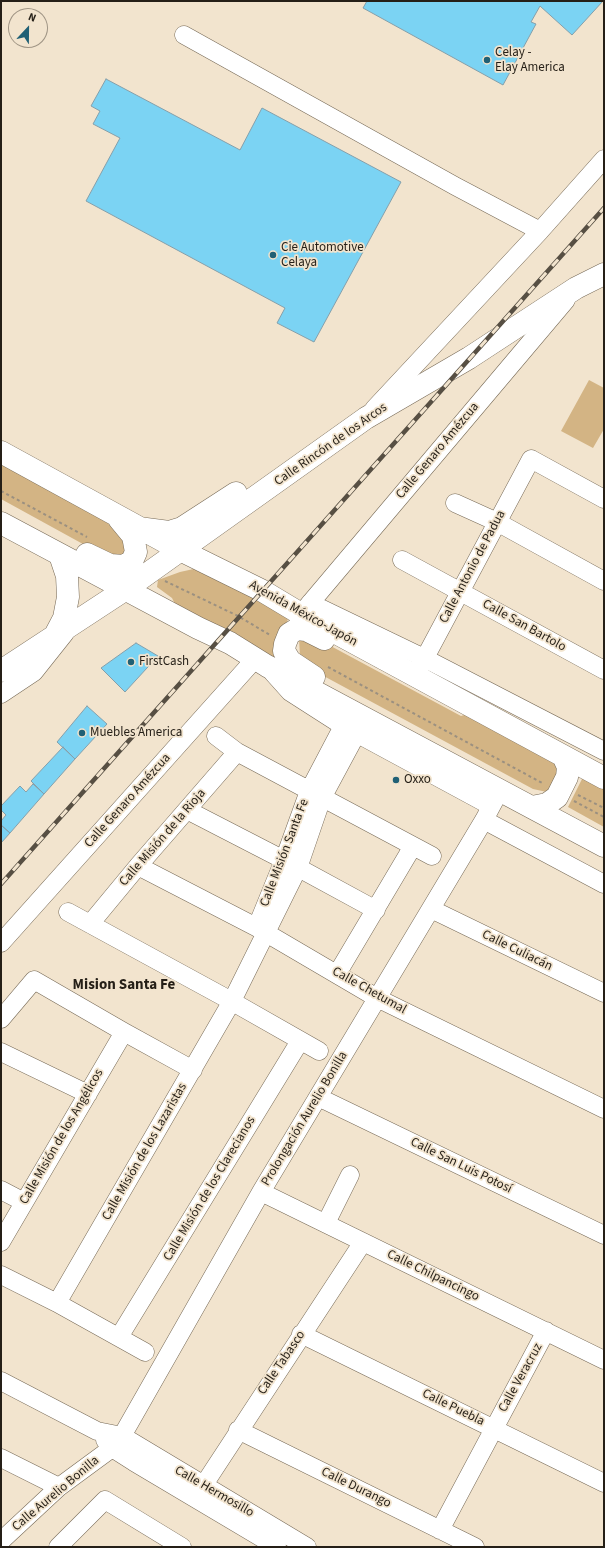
<!DOCTYPE html>
<html>
<head>
<meta charset="utf-8">
<style>
  body { margin:0 }
  #map { position:relative; width:605px; height:1548px; overflow:hidden; background:#f2e4ce; font-family:"Source Sans 3",sans-serif }
  canvas { display:block }
  .frame { position:absolute; inset:0; border:2px solid #251f17; pointer-events:none }
  .north { position:absolute; left:8px; top:8px; width:40px; height:40px; box-sizing:border-box; background:#f2e4ce; border:1px solid #a09585; border-radius:50%; rotate:22deg; font-size:11px; font-weight:700; line-height:16px; text-align:center; color:#251f17 }
  .north::after { content:''; display:block; margin:auto; width:14px; height:18px; background:#206075; clip-path:polygon(50% 0,100% 100%,50% 72%,0 100%) }
</style>
</head>
<body>
<div id="map">
<canvas width="605" height="1548"></canvas>
<div class="frame"></div>
<div class="north">N</div>
</div>
<script>
const ctx = document.querySelector('canvas').getContext('2d');
ctx.lineJoin = 'round';
function fill(path, color) {
  ctx.fillStyle = color;
  ctx.fill(path, 'evenodd');
}
function toPath(rows) {
  const path = new Path2D();
  for (const r of rows) {
    path.moveTo(r[0], r[1]);
    for (let i = 2; i < r.length; i += 2) path.lineTo(r[i], r[i + 1]);
  }
  return path;
}
function strokePath(path, color, width, dash) {
  ctx.strokeStyle = color;
  ctx.lineWidth = width;
  ctx.lineCap = dash ? 'butt' : 'round';
  ctx.setLineDash(dash || []);
  ctx.stroke(path);
}
function label(font, color, halo, rows, align = 'center') {
  ctx.font = font + ' "Source Sans 3",sans-serif';
  ctx.lineWidth = 3.5;
  ctx.setLineDash([]);
  ctx.textBaseline = 'middle';
  ctx.strokeStyle = halo;
  ctx.fillStyle = color;
  for (const [text, x, y, turn = 0] of rows) {
    ctx.save();
    ctx.translate(x, y);
    ctx.rotate((+turn || 0) * Math.PI / 180);
    ctx.textAlign = isNaN(turn) ? turn : align;
    if (halo) ctx.strokeText(text, 0, 0);
    ctx.fillText(text, 0, 0);
    ctx.restore();
  }
}
const green = toPath([
  [589,380,604,388,604,429,593,448,561,431],
  [1,461,115,521,127,550,124,558,112,560,1,499],
  [198,568,289,616,284,630,285,665,177,608,172,598,157,587,158,580,180,572],
  [314,637,461,716,470,713,556,760,559,775,547,792,533,789,320,674,300,657,299,638],
  [584,775,604,786,604,827,568,807]
]);
const building = toPath([
  [367,1,603,1,572,35,540,6,531,22,536,24,503,85,363,8,367,1],
  [106,79,240,150,262,108,401,182,314,342,277,323,285,308,86,201,120,138,93,124,100,111,91,106,106,79],
  [136,643,158,656,125,692,101,668,136,643],
  [87,706,107,724,75,759,57,742,87,706],
  [63,747,75,759,44,794,31,781,63,747],
  [33,784,44,794,10,833,1,825,1,821,6,815,1,810,1,806,20,786,26,792,33,784],
  [1,825,10,833,1,843,1,825]
]);
const path = toPath([
  [1,491,87,537],
  [165,581,238,616,270,635],
  [328,667,544,784],
  [578,795,604,808],
  [574,801,604,817]
]);
const minor = toPath([
  [184,35,455,186,540,231],
  [374,409,540,231,604,159],
  [455,503,497,522,604,581],
  [402,560,604,670],
  [310,603,424,658,604,751],
  [301,614,566,300],
  [419,669,531,459,604,499],
  [273,673,290,692,343,726,491,806],
  [1,694,34,672,65,633],
  [216,736,237,752,432,856],
  [187,810,284,860,376,910],
  [484,820,604,884],
  [138,866,256,927,377,998,604,1109],
  [431,909,604,993],
  [68,912,224,997,319,1051],
  [90,924,138,866,237,752],
  [258,924,284,860,309,791,351,711],
  [1,943,255,659],
  [337,974,413,846],
  [1,1019,34,980,124,1032,193,1070],
  [1,1052,88,1094],
  [318,1097,604,1235],
  [1,1190,24,1202],
  [261,1192,604,1360],
  [326,1223,350,1175],
  [1,1242,124,1032],
  [1,1275,57,1303,145,1352],
  [57,1303,232,1001,298,868,322,798,365,718],
  [301,1334,604,1483],
  [119,1337,300,1041],
  [1,1381,97,1431,122,1436,307,1547],
  [238,1430,475,1547],
  [105,1440,112,1448,134,1462,277,1547],
  [1,1458,59,1487],
  [203,1486,363,1242],
  [440,1530,546,1331],
  [1,1541,59,1487,112,1448,122,1436,261,1192,484,820,500,790],
  [58,1547,105,1500,182,1547]
]);
const major = toPath([
  [1,452,180,550,261,590,301,614,604,778],
  [1,523,198,628,230,643,267,666,604,846],
  [146,529,169,532,182,528,236,493],
  [87,554,110,565,124,566,132,561,136,552,133,536,119,519],
  [54,637,64,618,68,597,67,576,60,555],
  [1,671,126,589,366,418,469,358,576,288,604,274],
  [314,677,290,661,284,651,285,644,289,634,297,629,306,630,324,639],
  [532,807,547,804,557,797,567,777,568,767,563,756]
]);
const rail = toPath([
  [1,884,604,208]
]);
const markers = [
  [487,60,4,"#206075"],
  [273,255,4,"#206075"],
  [131,662,4,"#206075"],
  [82,733,4,"#206075"],
  [396,780,4,"#206075"]
];
const poiNames = [
  ["Celay -",495,53],
  ["Elay America",495,68],
  ["Cie Automotive",281,248],
  ["Celaya",281,263],
  ["FirstCash",139,662],
  ["Muebles America",90,733],
  ["Oxxo",404,780]
];
const streetNames = [
  ["Calle Rincón de los Arcos",331,445,-35],
  ["Calle Genaro Amézcua",438,451,-50],
  ["Calle Antonio de Padua",473,567,-62],
  ["Avenida México-Japón",303,614,29],
  ["Calle San Bartolo",524,626,29],
  ["Calle Genaro Amézcua",128,801,-48],
  ["Calle Misión de la Rioja",163,838,-49],
  ["Calle Misión Santa Fe",285,853,-69],
  ["Calle Culiacán",517,951,26],
  ["Calle Chetumal",369,991,29],
  ["Prolongación Aurelio Bonilla",305,1119,-59],
  ["Calle Misión de los Angélicos",62,1137,-60],
  ["Calle Misión de los Lazaristas",145,1152,-60],
  ["Calle San Luis Potosí",461,1166,26],
  ["Calle Misión de los Clarecianos",210,1189,-59],
  ["Calle Chilpancingo",433,1276,26],
  ["Calle Tabasco",282,1363,-56],
  ["Calle Veracruz",521,1378,-61],
  ["Calle Puebla",453,1408,26],
  ["Calle Durango",356,1488,26],
  ["Calle Hermosillo",214,1492,30],
  ["Calle Aurelio Bonilla",56,1494,-40]
];
const quarterNames = [
  ["Mision Santa Fe",124,986]
];
fill(green, '#d3b484');
fill(building, '#7bd3f3');
strokePath(building, '#859faa', 1);
strokePath(minor, '#766956', 19);
strokePath(major, '#766956', 23);
strokePath(path, '#9b9080', 2, [3, 3]);
strokePath(minor, '#fff', 18);
strokePath(major, '#fff', 22);
strokePath(rail, '#574f43', 4.5);
strokePath(rail, '#f2e4ce', 3, [9]);
for (const [x, y, r, color] of markers) {
  const dot = new Path2D();
  dot.arc(x, y, r, 0, 2 * Math.PI);
  ctx.fillStyle = color;
  ctx.fill(dot);
  strokePath(dot, '#f2e4ce', 1.5);
}
label('13px', '#251f17', '#f2e4ce', poiNames, 'left');
label('13px', '#251f17', '#f2e4ce', streetNames);
label('bold 15px', '#251f17', '#f2e4ce', quarterNames);
</script>
</body>
</html>
